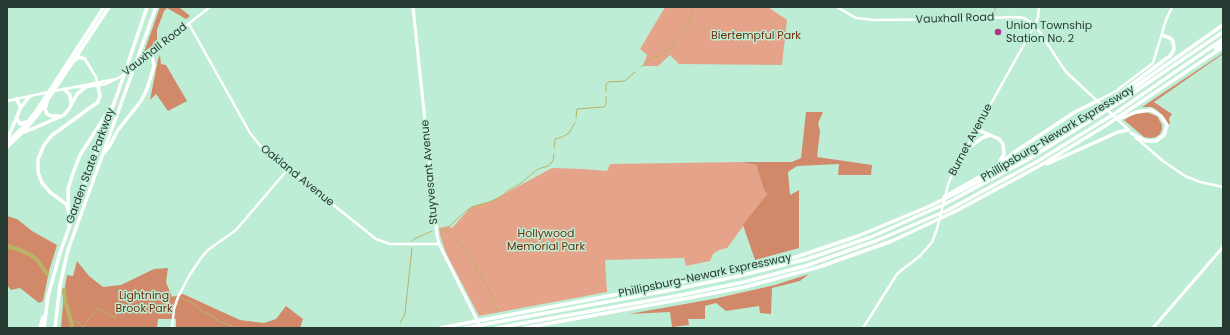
<!DOCTYPE html>
<html>
<head>
<meta charset="utf-8">
<style>
  body { margin:0 }
  #map { position:relative; width:1230px; height:335px; overflow:hidden; background:#beedd6; font-family:Poppins,sans-serif }
  canvas { display:block }
  .frame { position:absolute; inset:0; border:8px solid #273a31; pointer-events:none }
</style>
</head>
<body>
<div id="map">
<canvas width="1230" height="335"></canvas>
<div class="frame"></div>
</div>
<script>
const ctx = document.querySelector('canvas').getContext('2d');
ctx.lineJoin = 'round';
function fill(path, color) {
  ctx.fillStyle = color;
  ctx.fill(path, 'evenodd');
}
function toPath(rows) {
  const path = new Path2D();
  for (const r of rows) {
    path.moveTo(r[0], r[1]);
    for (let i = 2; i < r.length; i += 2) path.lineTo(r[i], r[i + 1]);
  }
  return path;
}
function strokePath(path, color, width, dash) {
  ctx.strokeStyle = color;
  ctx.lineWidth = width;
  ctx.lineCap = dash ? 'butt' : 'round';
  ctx.setLineDash(dash || []);
  ctx.stroke(path);
}
function label(font, color, halo, rows, align = 'center') {
  ctx.font = font + ' Poppins,sans-serif';
  ctx.lineWidth = 3;
  ctx.setLineDash([]);
  ctx.textBaseline = 'middle';
  ctx.strokeStyle = halo;
  ctx.fillStyle = color;
  for (const [text, x, y, turn = 0] of rows) {
    ctx.save();
    ctx.translate(x, y);
    ctx.rotate((+turn || 0) * Math.PI / 180);
    ctx.textAlign = isNaN(turn) ? turn : align;
    if (halo) ctx.strokeText(text, 0, 0);
    ctx.fillText(text, 0, 0);
    ctx.restore();
  }
}
const green = toPath([
  [665,7,683,7,689,8,690,7,768,7,787,20,782,65,679,64,670,55,658,66,643,66,647,55,640,49],
  [741,162,756,165,764,190,767,194,727,248,719,250,713,254,710,261,686,266,684,258,605,260,607,292,479,316,446,253,440,235,439,228,449,226,452,228,471,207,491,201,552,168,584,169,607,171,610,164]
]);
const forest = toPath([
  [160,7,179,7,190,16,186,19,167,8,164,11,157,30,157,42,144,52],
  [1223,53,1223,54,1154,102,1172,114,1169,118,1170,123,1168,125,1166,120,1158,111,1152,107,1142,107],
  [160,55,161,64,166,65,187,101,168,111,156,94,150,100,158,59],
  [806,112,823,112,818,123,820,131,817,157,872,165,871,175,838,175,839,164,797,166,788,172,790,195,799,190,799,248,755,260,743,225,767,194,764,190,756,165,741,162,792,162,801,158],
  [1146,112,1157,116,1162,125,1162,129,1160,134,1156,137,1151,138,1144,137,1124,120,1132,115],
  [7,216,17,219,32,231,57,245,49,271,43,301,39,303,20,288,11,290,7,285],
  [77,261,89,276,103,287,121,285,154,269,168,268,166,282,172,297,183,294,240,320,264,323,276,319,286,306,303,319,300,328,176,328,176,319,158,319,157,328,61,328,64,292,67,275,73,276],
  [809,274,800,281,772,288,771,314,760,313,759,306,726,311,716,303,705,306,705,319,688,319,689,325,672,327,670,312,629,314,713,299,775,285]
]);
const stream = toPath([
  [993,14,996,7],
  [641,67,652,58,659,56,663,52,670,49,675,38,688,26,692,14,691,7],
  [606,92,606,85,608,82,625,81,635,72],
  [576,118,577,109,604,107,606,105,606,97],
  [554,148,555,139,562,137,569,133,575,123],
  [440,230,445,230,451,233,466,250,490,292,498,312],
  [445,230,466,211,472,207,489,202,498,199,509,190,521,183,538,169,548,166,553,161,554,154],
  [412,241,414,239,432,231],
  [180,298,188,301,197,306,201,311,213,316,218,321,237,328],
  [69,317,82,326,84,326,87,321,98,308,111,316,115,317,123,303,133,296,144,295,175,297],
  [400,323,405,314,412,248]
]);
const river = toPath([
  [7,246,20,250,31,255,39,262,47,274],
  [64,290,65,301,72,324,72,328]
]);
const minor = toPath([
  [837,7,856,18,874,20,960,19,1016,17,1024,18,1035,25,1066,72,1129,130],
  [189,24,250,133,262,148,376,239,390,244,439,244],
  [85,59,96,77,97,82],
  [76,87,86,87,106,84,120,77,210,7],
  [54,91,116,79],
  [7,101,49,92],
  [1097,101,1116,91,1153,63,1166,20,1172,7],
  [1135,137,1163,161,1185,176,1200,182,1223,187],
  [172,328,174,309,178,297,189,276,201,258,208,250,236,230,288,169],
  [863,328,897,274,903,269,920,256,932,242,937,229,948,185,954,170,1036,23,1038,17,1039,7]
]);
const major = toPath([
  [413,7,437,235,439,244,481,328],
  [1153,328,1223,247]
]);
const highway = toPath([
  [1215,48,1223,43],
  [75,60,79,57,85,59],
  [64,89,70,95,71,103],
  [16,99,21,107],
  [1111,100,1171,55,1174,49,1173,41,1170,38,1162,35],
  [47,103,45,109,47,114,51,116,59,116],
  [17,118,20,124,26,122],
  [1119,119,1136,112,1151,110,1161,116,1167,125,1164,135,1156,141,1146,141,1131,133],
  [976,129,990,135],
  [25,132,64,115,69,109,77,94,86,87],
  [7,140,21,107,30,96],
  [7,143,25,125,37,110,104,7],
  [7,147,26,129,39,113,109,7],
  [963,152,982,138,990,135,999,139,1003,144,1004,154,1000,161],
  [104,153,109,147,118,130,141,101,147,89,154,66,153,60,150,54],
  [1047,164,1118,132,1128,130],
  [944,197,988,172,1019,149,1075,112,1097,101],
  [69,212,66,204,51,193,42,183,38,172,38,159,44,145,51,136,98,102,100,96,98,86],
  [69,226,68,189,72,176,80,155,111,107],
  [40,328,43,317],
  [44,328,48,296,60,253,122,81,147,7],
  [55,328,60,285,68,250,156,7],
  [440,328,729,273,796,257,858,236,930,206,976,183,1021,158,1129,91,1223,25],
  [465,328,671,290,739,276,807,259,871,237,945,204,1029,159,1120,102,1223,32],
  [496,328,681,295,744,282,805,266,878,240,948,210,1038,161,1114,114,1223,39],
  [524,328,694,297,745,287,819,267,892,241,958,210,1041,165,1105,126,1223,47]
]);
const markers = [
  [998,32,4,"#b2378a"]
];
const streetNames = [
  ["Vauxhall Road",955,19,-2],
  ["Vauxhall Road",155,50,-38],
  ["Phillipsburg-Newark Expressway",1058,134,-31],
  ["Burnet Avenue",971,140,-62],
  ["Garden State Parkway",91,166,-70],
  ["Stuyvesant Avenue",430,172,-95],
  ["Oakland Avenue",297,176,39],
  ["Phillipsburg-Newark Expressway",705,276,-12]
];
const poiNames = [
  ["Union Township",1006,26],
  ["Station No. 2",1006,39]
];
const parkNames = [
  ["Biertempful Park",756,36],
  ["Hollywood",546,234],
  ["Memorial Park",546,247],
  ["Lightning",144,296],
  ["Brook Park",144,309]
];
fill(green, '#e5a489');
fill(forest, '#d2896a');
strokePath(stream, '#bab265', 1);
strokePath(river, '#bab265', 4);
strokePath(minor, '#fff', 2.5);
strokePath(major, '#fff', 3);
strokePath(highway, '#fff', 3.5);
for (const [x, y, r, color] of markers) {
  const dot = new Path2D();
  dot.arc(x, y, r, 0, 2 * Math.PI);
  ctx.fillStyle = color;
  ctx.fill(dot);
  strokePath(dot, '#beedd6', 1.5);
}
label('11px', '#273a31', '#beedd6', streetNames);
label('11px', '#273a31', '#beedd6', poiNames, 'left');
label('11px', '#6f2d0b', '#beedd6', parkNames);
</script>
</body>
</html>
